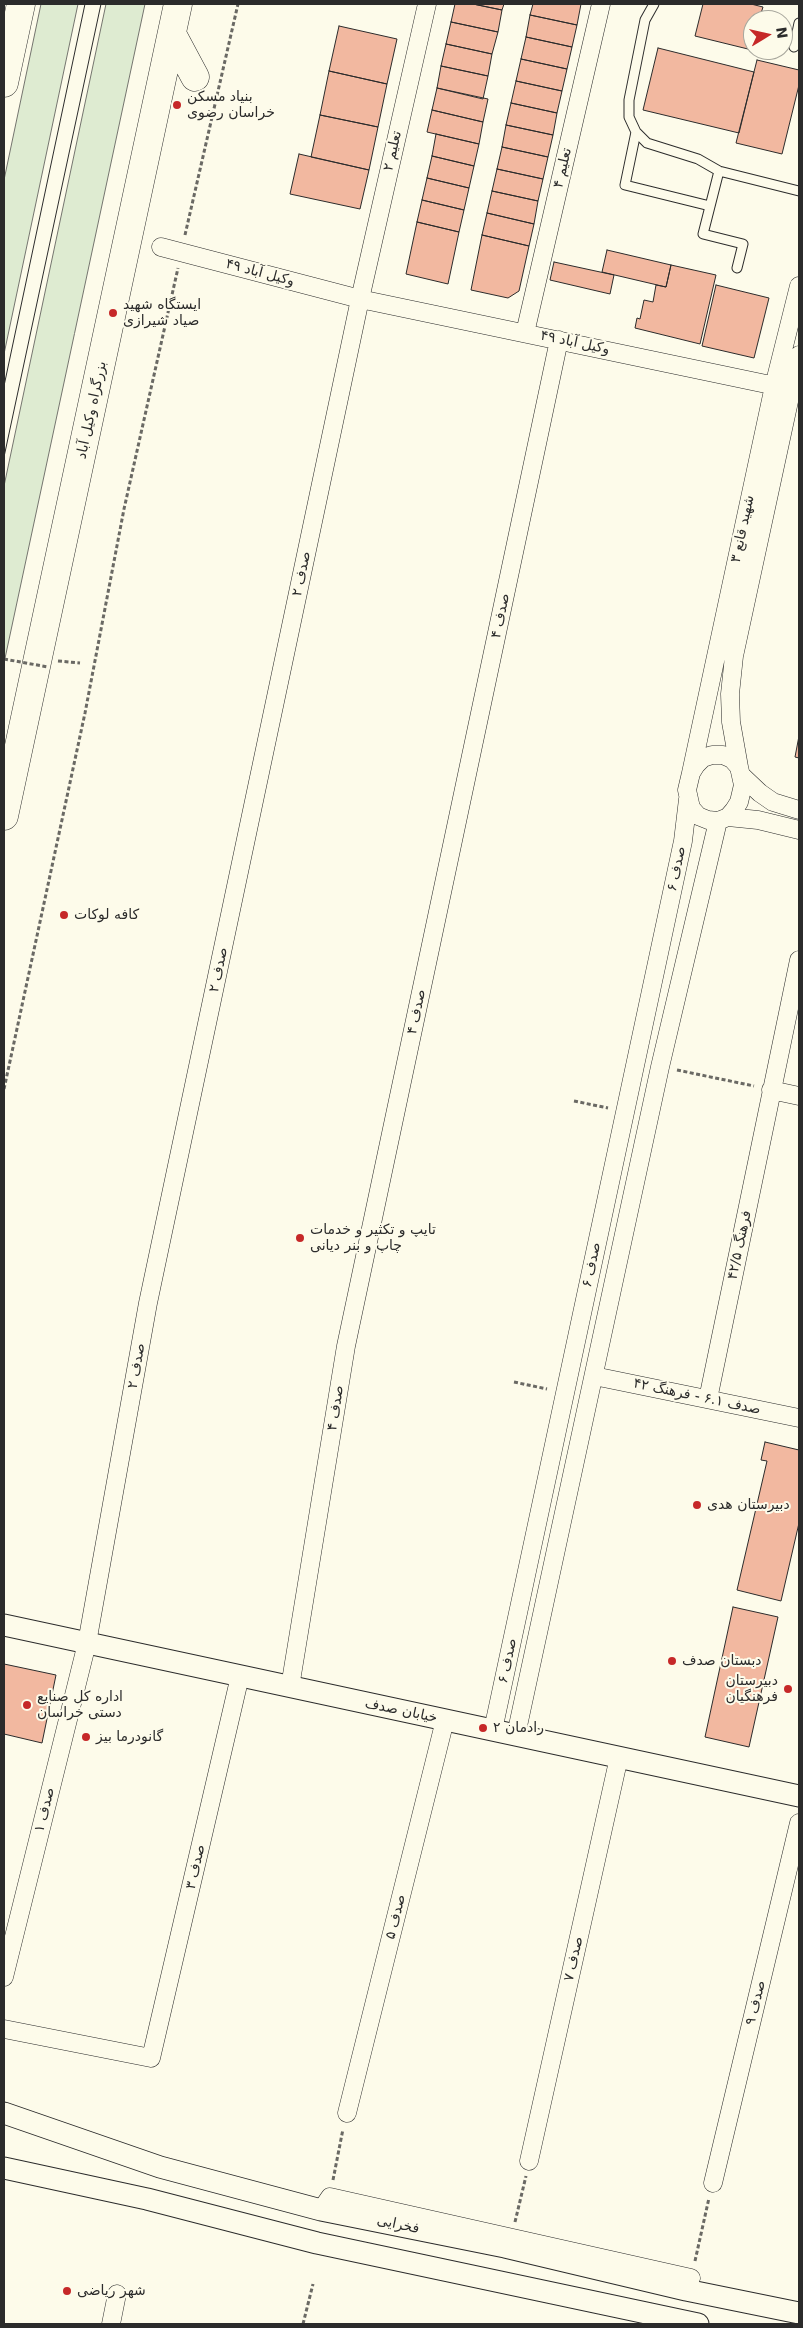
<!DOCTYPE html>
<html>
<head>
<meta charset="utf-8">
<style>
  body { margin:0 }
  #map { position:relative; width:803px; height:2328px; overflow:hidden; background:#fdfbea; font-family:"DejaVu Sans",sans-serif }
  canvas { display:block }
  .frame { position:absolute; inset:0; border:5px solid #2b2b2b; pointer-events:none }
  .north { position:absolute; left:743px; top:10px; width:50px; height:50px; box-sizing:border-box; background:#fdfbea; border:1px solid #a9a89e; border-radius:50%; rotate:81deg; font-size:14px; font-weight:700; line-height:20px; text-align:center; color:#2b2b2b }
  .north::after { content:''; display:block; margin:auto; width:18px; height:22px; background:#c62828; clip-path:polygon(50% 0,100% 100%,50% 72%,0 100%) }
</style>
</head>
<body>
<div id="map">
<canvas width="803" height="2328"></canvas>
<div class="frame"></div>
<div class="north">N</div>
</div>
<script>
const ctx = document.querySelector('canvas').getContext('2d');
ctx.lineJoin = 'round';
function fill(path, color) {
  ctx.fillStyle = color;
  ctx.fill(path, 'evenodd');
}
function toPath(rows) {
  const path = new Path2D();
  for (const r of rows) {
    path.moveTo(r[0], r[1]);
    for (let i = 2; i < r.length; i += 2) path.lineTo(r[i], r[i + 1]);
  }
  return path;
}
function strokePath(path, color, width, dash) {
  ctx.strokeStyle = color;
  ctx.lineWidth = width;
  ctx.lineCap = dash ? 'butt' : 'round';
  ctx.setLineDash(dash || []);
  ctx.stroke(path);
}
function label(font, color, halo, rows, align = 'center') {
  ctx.font = font + ' "DejaVu Sans","Noto Sans Arabic",sans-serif';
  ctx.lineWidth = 4;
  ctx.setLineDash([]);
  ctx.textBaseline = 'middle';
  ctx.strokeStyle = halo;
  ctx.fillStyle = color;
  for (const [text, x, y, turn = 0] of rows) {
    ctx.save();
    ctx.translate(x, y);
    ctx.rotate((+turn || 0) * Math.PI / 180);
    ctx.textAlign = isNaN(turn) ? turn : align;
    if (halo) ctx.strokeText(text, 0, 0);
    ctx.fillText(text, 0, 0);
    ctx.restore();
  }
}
const green = toPath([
  [41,4,78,4,4,354,4,180,41,4],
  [106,4,145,4,4,663,4,486,106,4]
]);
const building = toPath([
  [455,4,473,4,502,10,498,32,451,22,455,4],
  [473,4,504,4,502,10,473,4],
  [533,4,581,4,577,25,530,15,533,4],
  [703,4,751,4,763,7,759,20,753,20,752,50,695,36,703,4],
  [530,15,577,25,572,47,526,37,530,15],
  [451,22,498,32,492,54,446,44,451,22],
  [339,26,397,39,387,84,329,71,339,26],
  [526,37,572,47,567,69,521,59,526,37],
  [446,44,492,54,488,76,441,66,446,44],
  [658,48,754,72,739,133,643,110,658,48],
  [521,59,567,69,562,91,516,81,521,59],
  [757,60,799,70,799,85,782,154,736,143,757,60],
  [441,66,488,76,483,99,437,88,441,66],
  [329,71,387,84,378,127,320,115,329,71],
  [516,81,562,91,557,113,511,103,516,81],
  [437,88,488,99,483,122,432,110,437,88],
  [511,103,557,113,553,135,506,125,511,103],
  [432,110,483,122,479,144,427,132,432,110],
  [320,115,378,127,369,170,311,157,320,115],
  [506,125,553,135,548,157,502,147,506,125],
  [436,134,479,144,474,166,432,156,436,134],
  [502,147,548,157,543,179,497,169,502,147],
  [299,154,369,170,360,209,290,194,299,154],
  [432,156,474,166,469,188,427,178,432,156],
  [497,169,543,179,538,201,492,191,497,169],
  [427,178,469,188,464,210,422,200,427,178],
  [492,191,538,201,534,224,487,213,492,191],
  [422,200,464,210,459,232,417,222,422,200],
  [487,213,534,224,529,246,482,235,487,213],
  [417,222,459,232,448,284,406,274,417,222],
  [482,235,529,246,519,291,508,298,471,290,482,235],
  [607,250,671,265,666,287,602,272,607,250],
  [554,262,614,275,610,294,550,280,554,262],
  [671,265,716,275,700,344,635,328,637,318,640,319,644,300,653,302,656,285,666,287,671,265],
  [716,285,769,298,754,358,702,346,716,285],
  [799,736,799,758,795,757,799,736],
  [765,1442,799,1450,799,1523,781,1601,737,1590,767,1461,761,1460,765,1442],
  [733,1607,778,1617,749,1747,705,1737,733,1607],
  [4,1664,56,1675,42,1743,4,1734,4,1664]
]);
const path = toPath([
  [185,235,238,4],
  [58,661,80,663],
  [677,1070,754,1086],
  [4,1089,85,713,124,509,178,268],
  [574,1101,608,1108],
  [514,1382,547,1389],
  [333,2180,343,2129],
  [515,2222,526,2176],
  [695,2261,709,2198],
  [303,2324,313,2284]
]);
const service = toPath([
  [654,4,645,20,629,100,629,117,636,132,647,143,698,159,719,171,799,191],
  [794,47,799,23],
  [636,132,625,185,710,206],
  [719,171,703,234,743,244,737,268]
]);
const minor = toPath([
  [161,247,360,299,790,389],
  [525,333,601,4],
  [712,755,723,755,732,759,739,767,743,785,739,802,734,810,728,817,718,821,708,820,698,816,691,808,687,790,691,773,696,765,703,758,712,755],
  [739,767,731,722,730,694,734,656,799,355],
  [691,773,774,386,799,286],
  [742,776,760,793,773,802,799,810],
  [728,817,758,820,799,830],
  [771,1090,799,1096],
  [594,1376,799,1418],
  [708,1399,799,960],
  [290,1687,346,1346,559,340],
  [493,1730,683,841,688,799],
  [516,1735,660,1067,718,821],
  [4,1977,87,1643,148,1303,360,299,427,4],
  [4,2029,151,2058,240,1676],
  [347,2113,445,1720],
  [529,2161,619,1757],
  [713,2183,799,1823],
  [321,2210,330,2197,691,2278],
  [111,2324,117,2294]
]);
const tertiary = toPath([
  [4,1625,799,1796],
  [4,2113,160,2167,321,2210,505,2247,686,2290,799,2313],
  [4,2168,147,2199,317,2243,698,2324]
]);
const trunk = toPath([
  [172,34,195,77],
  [4,83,21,4],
  [4,816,178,4]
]);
const tram = toPath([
  [4,386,85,4],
  [4,457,101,4]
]);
const pathBridge = toPath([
  [4,659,48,667]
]);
const markers = [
  [177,105,5,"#c62828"],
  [113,313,5,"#c62828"],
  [64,915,5,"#c62828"],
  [300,1238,5,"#c62828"],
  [697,1505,5,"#c62828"],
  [672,1661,5,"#c62828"],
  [788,1689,5,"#c62828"],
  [27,1705,5,"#c62828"],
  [483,1728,5,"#c62828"],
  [86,1737,5,"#c62828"],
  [67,2291,5,"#c62828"]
];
const poiNames = [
  ["بنیاد مسکن",187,97],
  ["خراسان رضوی",187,113],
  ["ایستگاه شهید",123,305],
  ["صیاد شیرازی",123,321],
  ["کافه لوکات",74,915],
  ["تایپ و تکثیر و خدمات",310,1230],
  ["چاپ و بنر دیانی",310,1246],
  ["دبیرستان هدی",707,1505],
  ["دبستان صدف",682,1661],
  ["دبیرستان",778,1681,"right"],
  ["فرهنگیان",778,1697,"right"],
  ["اداره کل صنایع",37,1697],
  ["دستی خراسان",37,1713],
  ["رادمان ۲",493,1728],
  ["گانودرما بیز",96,1737],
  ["شهر ریاضی",77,2291]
];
const streetNames = [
  ["تعلیم ۲",393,151,-77],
  ["تعلیم ۴",563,168,-77],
  ["۴۹ وکیل آباد",260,273,15],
  ["وکیل آباد ۴۹",575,343,12],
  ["بزرگراه وکیل آباد",92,410,-78],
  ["شهید قانع ۳",743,529,-78],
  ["صدف ۲",302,574,-78],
  ["صدف ۴",501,616,-78],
  ["صدف ۶",677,869,-78],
  ["صدف ۲",219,970,-78],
  ["صدف ۴",417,1012,-78],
  ["فرهنگ ۴۲/۵",740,1245,-78],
  ["صدف ۶",592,1265,-78],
  ["صدف ۲",137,1366,-80],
  ["صدف ۶.۱ - فرهنگ ۴۲",697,1397,12],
  ["صدف ۴",336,1408,-81],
  ["صدف ۶",508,1661,-78],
  ["خیابان صدف",401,1711,12],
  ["صدف ۱",45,1810,-76],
  ["صدف ۳",196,1867,-77],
  ["صدف ۵",396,1917,-76],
  ["صدف ۷",574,1959,-77],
  ["صدف ۹",756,2003,-76],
  ["فخرایی",398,2225,12]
];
fill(green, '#deebd1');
strokePath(green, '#74746e', 1);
fill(building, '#f2b8a0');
strokePath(building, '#2b2b2b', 1);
strokePath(service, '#2b2b2b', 11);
strokePath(minor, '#2b2b2b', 19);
strokePath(tertiary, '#2b2b2b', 23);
strokePath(trunk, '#2b2b2b', 29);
strokePath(path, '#6a6964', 3, [4, 2.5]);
strokePath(service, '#fdfbea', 9);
strokePath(minor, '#fdfbea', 18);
strokePath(tertiary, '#fdfbea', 21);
strokePath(trunk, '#fdfbea', 28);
strokePath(tram, '#2b2b2b', 1);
strokePath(pathBridge, '#6a6964', 3, [4, 2.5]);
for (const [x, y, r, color] of markers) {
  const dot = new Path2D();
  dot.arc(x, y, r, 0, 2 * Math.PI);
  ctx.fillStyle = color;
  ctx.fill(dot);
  strokePath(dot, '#fdfbea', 2);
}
label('14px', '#2b2b2b', '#fdfbea', poiNames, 'left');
label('14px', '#2b2b2b', '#fdfbea', streetNames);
</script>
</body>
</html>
